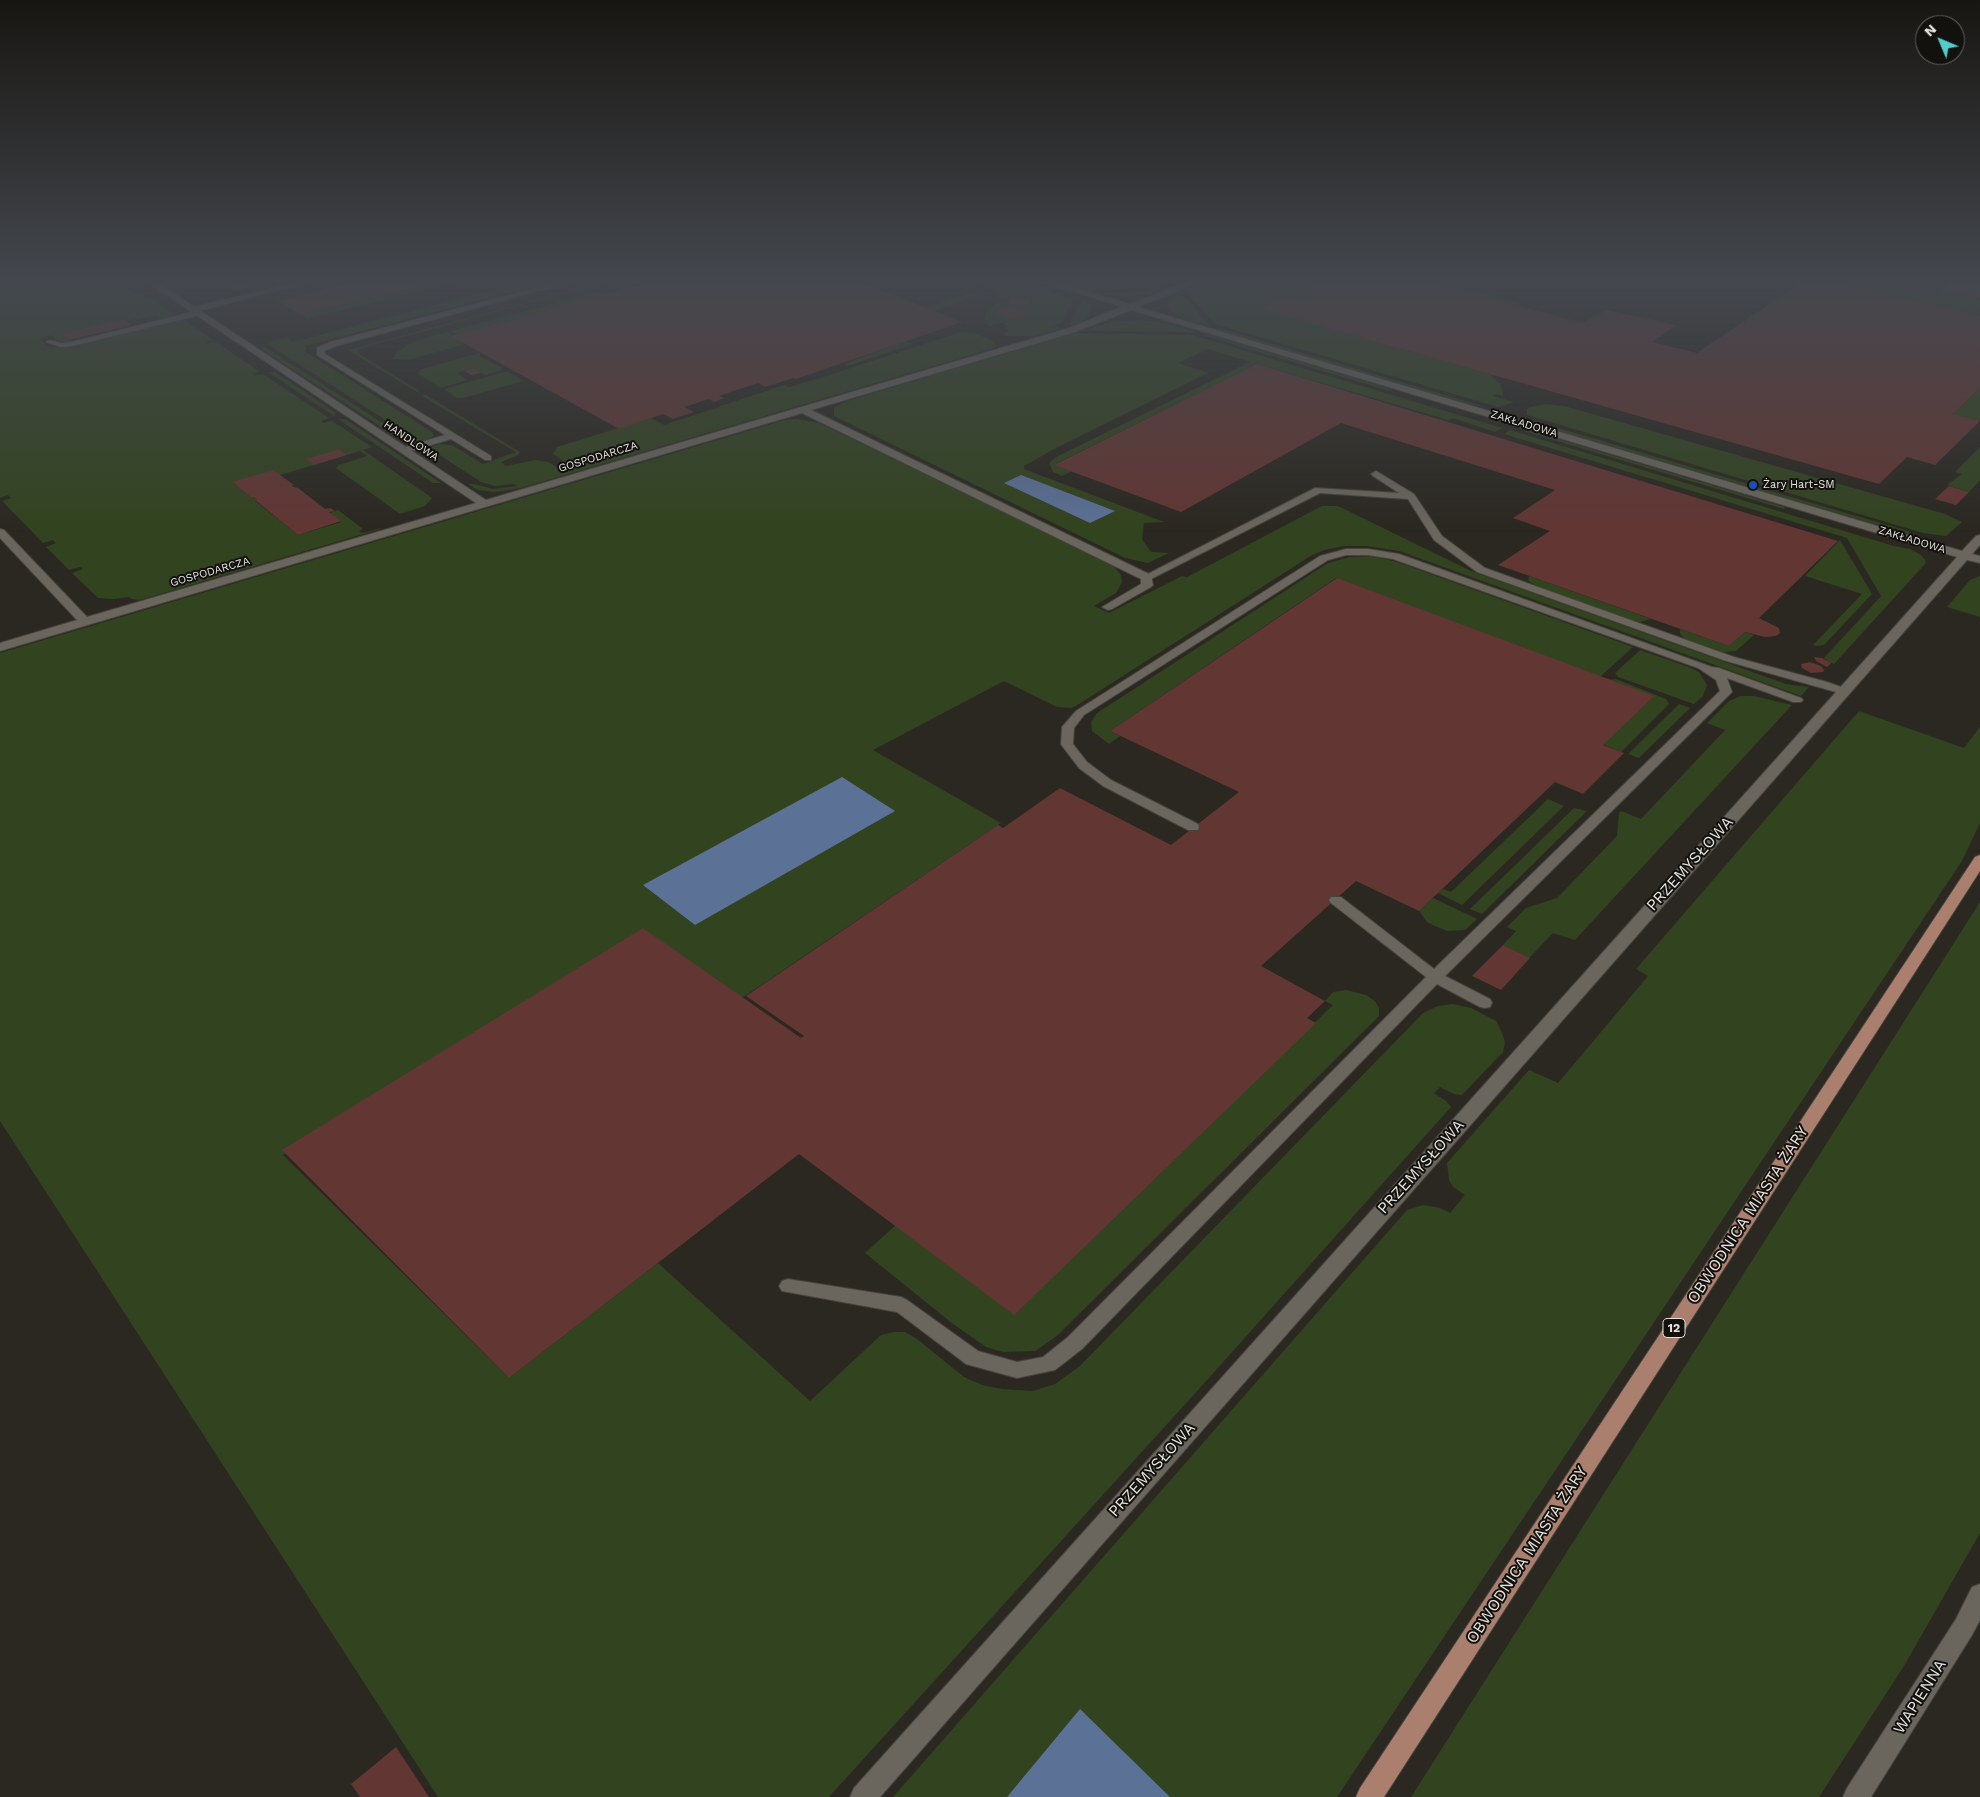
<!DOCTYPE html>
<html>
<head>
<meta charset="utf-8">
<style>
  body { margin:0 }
  #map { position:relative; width:1980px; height:1797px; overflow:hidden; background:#2b2821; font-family:"Work Sans",sans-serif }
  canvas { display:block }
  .north { position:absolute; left:1915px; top:15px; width:50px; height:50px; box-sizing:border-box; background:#12110e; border:1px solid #676562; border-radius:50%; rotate:315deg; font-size:14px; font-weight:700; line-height:20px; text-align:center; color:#e6e4df }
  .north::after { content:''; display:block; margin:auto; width:18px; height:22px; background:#52cdce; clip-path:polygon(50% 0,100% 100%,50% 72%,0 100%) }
</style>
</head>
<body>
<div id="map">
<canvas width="1980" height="1797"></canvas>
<div class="north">N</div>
</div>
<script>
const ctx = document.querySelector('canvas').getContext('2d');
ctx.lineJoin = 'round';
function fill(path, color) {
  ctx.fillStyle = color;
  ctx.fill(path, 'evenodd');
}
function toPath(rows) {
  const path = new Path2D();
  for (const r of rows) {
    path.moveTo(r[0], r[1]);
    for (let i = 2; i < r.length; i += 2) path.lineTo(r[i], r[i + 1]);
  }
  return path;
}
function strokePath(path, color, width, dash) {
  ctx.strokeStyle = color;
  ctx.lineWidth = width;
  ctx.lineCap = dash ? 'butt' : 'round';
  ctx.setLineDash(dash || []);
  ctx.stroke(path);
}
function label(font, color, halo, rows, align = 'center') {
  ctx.font = font + ' "Work Sans",sans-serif';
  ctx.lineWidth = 4;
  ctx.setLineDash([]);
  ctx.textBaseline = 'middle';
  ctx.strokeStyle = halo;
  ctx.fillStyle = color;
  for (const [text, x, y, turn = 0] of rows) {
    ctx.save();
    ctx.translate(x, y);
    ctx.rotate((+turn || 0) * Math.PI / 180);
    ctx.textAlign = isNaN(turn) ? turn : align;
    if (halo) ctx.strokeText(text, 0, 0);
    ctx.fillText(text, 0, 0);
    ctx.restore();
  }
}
const green = toPath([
  [0,280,117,280,134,293,141,292,177,316,163,320,156,315,137,320,135,319,126,321,123,319,61,334,69,340,74,341,70,343,59,342,51,335,39,339,49,347,68,347,184,320,213,340,206,342,208,344,216,342,259,371,253,374,255,376,263,374,329,418,321,421,324,423,332,421,372,447,363,450,432,498,425,506,400,514,336,468,339,465,367,456,360,451,347,455,339,449,307,459,314,465,280,475,233,483,252,498,254,497,257,500,255,501,298,535,341,522,330,513,338,510,363,529,359,531,362,533,381,528,380,529,140,600,132,599,129,597,114,599,98,598,72,573,83,569,80,567,69,570,46,547,56,543,53,540,43,543,2,501,11,498,8,495,0,498],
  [441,280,461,280,307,319,301,315],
  [530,280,558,280,305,346,307,348,305,350,306,352,432,432,434,435,432,437,424,441,418,441,266,343,286,337,293,342],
  [611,280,615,280,365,347,358,350,359,354,420,391,417,392,348,350],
  [968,280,1025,280,1050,288,1051,292,1073,300,1062,323,1051,327,1063,328,1036,336,1008,336,1002,335,1009,331,1004,328,1008,326,1001,323,990,326,985,324,985,315,997,302,1029,306,1033,297,1010,296,1009,299,999,298,993,290],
  [1050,280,1176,280,1159,287,1089,292],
  [1210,280,1324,280,1261,309,1490,374,1500,384,1504,396,1496,394,1493,396,1514,402,1498,407,1215,324,1185,291],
  [1415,280,1430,280,1523,304,1518,306],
  [1821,280,1890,280,1980,300,1980,316],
  [1167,290,1150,294,1127,297,1097,293],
  [599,291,606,294,457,335,451,331],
  [968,294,974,294,979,296,934,311,925,307],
  [1180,294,1182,294,1210,326,1186,320,1174,313,1170,309,1169,303,1170,299],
  [1083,299,1091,306,1089,315,1080,323,1070,325,1069,324],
  [1138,320,1166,323,1198,332,1082,331,1109,322],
  [1219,328,1485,407,1473,405,1217,330],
  [447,332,465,344,408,360,393,359,398,351,412,342],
  [961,332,977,334,994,342,997,346,991,349,521,488,495,492,478,490,468,484,474,484,493,489,517,486,514,484,495,486,481,482,429,448,439,444,452,445,483,464,516,452,422,396,426,395,520,452,518,455,501,462,506,466,535,460,548,462,557,467,567,463,553,454,557,447,651,418,664,425,784,385,789,387,823,377],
  [1075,333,1192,335,1502,428,1495,432,1453,418,1448,420,1257,364,1055,464,1072,471,1062,476,1053,472,1049,463,1056,457,1250,362,1208,349,1178,363,1208,373,1056,448,1024,466,1024,469,1164,522,1144,523,1142,539,1151,552,1169,553,1148,563,1125,558,834,416,834,408,847,401],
  [1206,334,1387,388,1394,392,1205,336],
  [905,341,913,344,848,366,844,364],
  [262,345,410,441,411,442,397,437,263,350],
  [479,353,481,354,479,356,502,368,502,370,485,375,473,368,457,373,467,380,441,388,417,373,422,369],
  [268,372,275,372,336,413,334,416],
  [504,372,508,372,524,381,463,398,457,398,444,389],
  [1980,388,1980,421,1953,414],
  [1546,404,1564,406,1945,514,1962,522,1946,536,1923,533,1527,415,1527,409,1530,407],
  [338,419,345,419,441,483,433,483],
  [798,419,819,423,1113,565,1121,575,1122,582,1116,593,1094,606,1109,613,1182,576,1187,577,1322,506,1338,506,1471,571,1786,684,1809,687,1801,696,1399,551,1366,546,1344,546,1324,550,1309,557,1076,706,1071,708,1057,707,1004,681,873,750,1001,823,742,998,643,929,283,1155,509,1378,658,1263,810,1401,881,1335,894,1332,905,1332,917,1339,964,1377,982,1385,1002,1389,1033,1391,1055,1384,1080,1366,1423,1013,1438,1006,1453,1004,1471,1008,1496,1021,1502,1032,1505,1043,1503,1052,1462,1095,1454,1094,1440,1087,1434,1093,1446,1101,1451,1107,1208,1379,829,1797,438,1797,0,1121,0,653,785,420],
  [1531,420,1748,484,1745,486,1549,428],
  [1510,430,1894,546,1910,549,1921,555,1926,561,1925,564,1834,664,1829,662,1824,658,1881,596,1847,538,1504,434],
  [1524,431,1531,431,1785,507,1784,509],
  [1980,447,1980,480,1969,492,1947,485,1962,474,1955,472],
  [1757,487,1908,531,1916,536,1755,489],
  [1840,540,1872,594,1824,645,1816,646,1813,645,1862,594,1805,576],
  [1372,556,1397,562,1633,647,1600,677,1336,578,1110,731,1120,736,1109,744,1092,731,1091,722,1097,713,1328,563,1350,557],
  [1529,576,1651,619,1640,622,1632,620,1552,593,1530,582,1528,580],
  [1980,576,1980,617,1947,607,1970,580],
  [1680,629,1729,646,1745,632,1754,635,1736,651,1724,652,1685,639,1680,634],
  [1640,650,1689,667,1699,672,1707,685,1703,696,1694,704,1618,677,1615,673],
  [1616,679,1666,699,1669,704,1621,752,1600,743,1609,680],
  [1741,696,1754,696,1792,705,1575,940,1553,933,1529,958,1503,945,1516,931,1507,927,1526,908,1557,898,1617,836,1619,813,1621,811,1641,819,1725,730,1707,723,1729,701],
  [1679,704,1690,708,1639,758,1628,754],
  [1859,711,1964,748,1980,727,1980,823,1962,861,1337,1797,893,1797,1407,1210,1423,1205,1440,1208,1450,1213,1465,1195,1453,1187,1449,1180,1447,1163,1529,1070,1558,1083,1648,976,1636,969],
  [1548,799,1564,806,1462,905,1438,893,1443,889,1451,892],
  [1574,808,1587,811,1482,914,1470,909],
  [1433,898,1477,919,1465,930,1447,931,1435,926,1427,922,1419,911],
  [1980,902,1980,1533,1904,1666,1819,1797,1411,1797],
  [1346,990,1366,995,1375,1001,1379,1008,1379,1016,1057,1336,1035,1351,1003,1352,986,1347,953,1324,865,1253,908,1214,1262,1073,1333,1005,1325,1001,1333,992]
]);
const water = toPath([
  [1021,475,1115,511,1090,523,1004,483],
  [842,777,895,811,695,925,643,885],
  [1080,1709,1170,1797,1007,1797]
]);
const building = toPath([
  [216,280,249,280,257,286,234,291],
  [364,280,439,281,301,315,277,301],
  [658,280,855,280,962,322,796,379,793,378,765,387,758,383,719,396,725,398,714,402,709,399,684,407,694,412,673,419,663,414,619,429,451,336],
  [1324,280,1415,280,1580,322,1585,322,1606,310,1677,325,1652,342,1697,353,1805,280,1821,280,1980,316,1980,388,1953,414,1980,421,1935,465,1907,457,1879,484,1260,309],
  [1894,280,1932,280,1923,287],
  [1954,280,1980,284,1980,299,1940,291],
  [1011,296,1032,298,1028,306,1007,304],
  [1012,307,1021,308,1028,313,1024,316,1010,318,997,313,1002,308],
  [123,319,132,325,69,340,60,334],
  [1257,364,1379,401,1838,541,1759,618,1779,628,1780,633,1776,636,1765,637,1745,632,1729,646,1498,565,1550,531,1513,518,1555,490,1341,423,1181,512,1054,465],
  [474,368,481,373,472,375,464,371],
  [339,449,347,455,314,465,306,459],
  [273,470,294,485,291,486,298,488,325,509,330,508,335,511,329,512,341,521,298,535,255,500,257,500,254,497,252,498,232,482],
  [1949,486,1969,492,1956,505,1935,499],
  [1337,578,1654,696,1603,745,1624,753,1583,794,1555,782,1419,911,1356,881,1261,966,1325,1001,1307,1018,1316,1023,1014,1315,799,1154,509,1378,282,1150,643,928,801,1038,804,1036,746,996,998,825,1003,828,1060,788,1171,845,1239,792,1110,731],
  [1814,657,1822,658,1831,663,1827,667,1816,661],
  [1810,662,1821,666,1824,670,1823,672,1811,673,1802,668,1801,664],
  [1503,945,1530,958,1501,990,1472,976],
  [396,1747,429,1797,360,1797,351,1784]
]);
const lane = toPath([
  [305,280,318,280,199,311,202,313,201,315,72,346,61,347,46,342,50,340,61,343,72,342,192,312,189,310,190,308,305,280],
  [566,280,579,280,336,346,324,351,325,354,491,456,491,460,485,460,451,439,408,452,402,452,402,448,445,435,317,355,317,348,330,342,566,280],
  [1376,471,1414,494,1442,536,1485,568,1734,657,1827,682,1847,689,1849,691,1843,694,1726,661,1477,572,1434,540,1408,499,1320,493,1151,579,1143,579,1142,577,1315,488,1399,493,1373,476,1371,474,1376,471],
  [1346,549,1368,549,1399,554,1712,667,1719,668,1801,698,1803,700,1801,702,1793,702,1727,678,1732,692,1730,694,1445,976,1490,999,1492,1003,1490,1007,1485,1008,1480,1007,1437,984,1082,1349,1055,1370,1017,1378,973,1366,966,1364,897,1312,782,1291,779,1286,782,1281,788,1279,901,1297,907,1300,978,1351,1017,1362,1043,1357,1068,1337,1426,977,1331,903,1329,900,1331,897,1341,897,1434,969,1720,691,1716,680,1698,668,1393,559,1368,555,1346,555,1328,560,1084,715,1074,728,1073,744,1087,762,1111,780,1198,824,1199,827,1198,830,1188,830,1103,786,1079,768,1063,747,1061,744,1062,727,1076,711,1320,556,1346,549]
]);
const street = toPath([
  [144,280,154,280,486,500,1069,328,1122,307,1035,280,1049,280,1130,304,1192,280,1204,280,1138,307,1962,551,1976,536,1980,535,1980,545,1972,554,1980,556,1980,563,1967,560,880,1797,850,1797,854,1788,1957,557,1131,310,1075,332,811,410,1151,575,1153,585,1151,587,1112,609,1108,610,1102,607,1141,584,1141,579,802,413,0,651,0,643,77,620,0,538,0,529,4,530,87,617,476,503,144,280],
  [1980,1584,1980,1620,1972,1635,1871,1797,1843,1797,1847,1788,1956,1619,1972,1587,1980,1584]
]);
const primary = toPath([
  [1980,855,1980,871,1384,1797,1356,1797,1360,1788,1973,860,1975,857,1980,855]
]);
const markers = [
  [1753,485,5,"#1a4fb4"]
];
const farStreetnames = [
  ["ZAKŁADOWA",1524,424,17],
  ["HANDLOWA",411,441,34],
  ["GOSPODARCZA",598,457,-17],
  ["ZAKŁADOWA",1912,540,17],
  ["GOSPODARCZA",210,572,-16]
];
const farPoinames = [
  ["Żary Hart-SM",1763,485]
];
const shields = [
  [1674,1328,22]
];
const shieldNames = [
  ["12",1674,1328]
];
const nearStreetnames = [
  ["PRZEMYSŁOWA",1690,864,-48],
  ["PRZEMYSŁOWA",1421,1167,-48],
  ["OBWODNICA MIASTA ŻARY",1748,1215,-57],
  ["PRZEMYSŁOWA",1152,1470,-48],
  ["OBWODNICA MIASTA ŻARY",1527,1555,-57],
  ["WAPIENNA",1920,1697,-58]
];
fill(green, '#32431f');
fill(water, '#5c7196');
fill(building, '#623633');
strokePath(lane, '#46433d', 2);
strokePath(street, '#46433d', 2);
strokePath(primary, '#46433d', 2);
fill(lane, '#6a665e');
fill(street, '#6a665e');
fill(primary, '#aa7f6e');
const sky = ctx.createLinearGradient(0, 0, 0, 532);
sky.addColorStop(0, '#181612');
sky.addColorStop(0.53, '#44484e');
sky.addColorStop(1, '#44484e00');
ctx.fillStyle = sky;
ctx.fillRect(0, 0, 1980, 532);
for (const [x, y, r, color] of markers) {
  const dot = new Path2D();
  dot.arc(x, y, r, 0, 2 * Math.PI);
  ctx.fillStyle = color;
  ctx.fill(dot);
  strokePath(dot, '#12110e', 2);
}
label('11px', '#e6e4df', '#12110e', farStreetnames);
label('11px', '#e6e4df', '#12110e', farPoinames, 'left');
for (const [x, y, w] of shields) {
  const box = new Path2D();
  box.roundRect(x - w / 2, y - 9.5, w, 19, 4);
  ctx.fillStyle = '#12110e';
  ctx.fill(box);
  strokePath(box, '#e6e4df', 1);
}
label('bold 12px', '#e6e4df', null, shieldNames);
label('16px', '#e6e4df', '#12110e', nearStreetnames);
</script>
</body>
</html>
